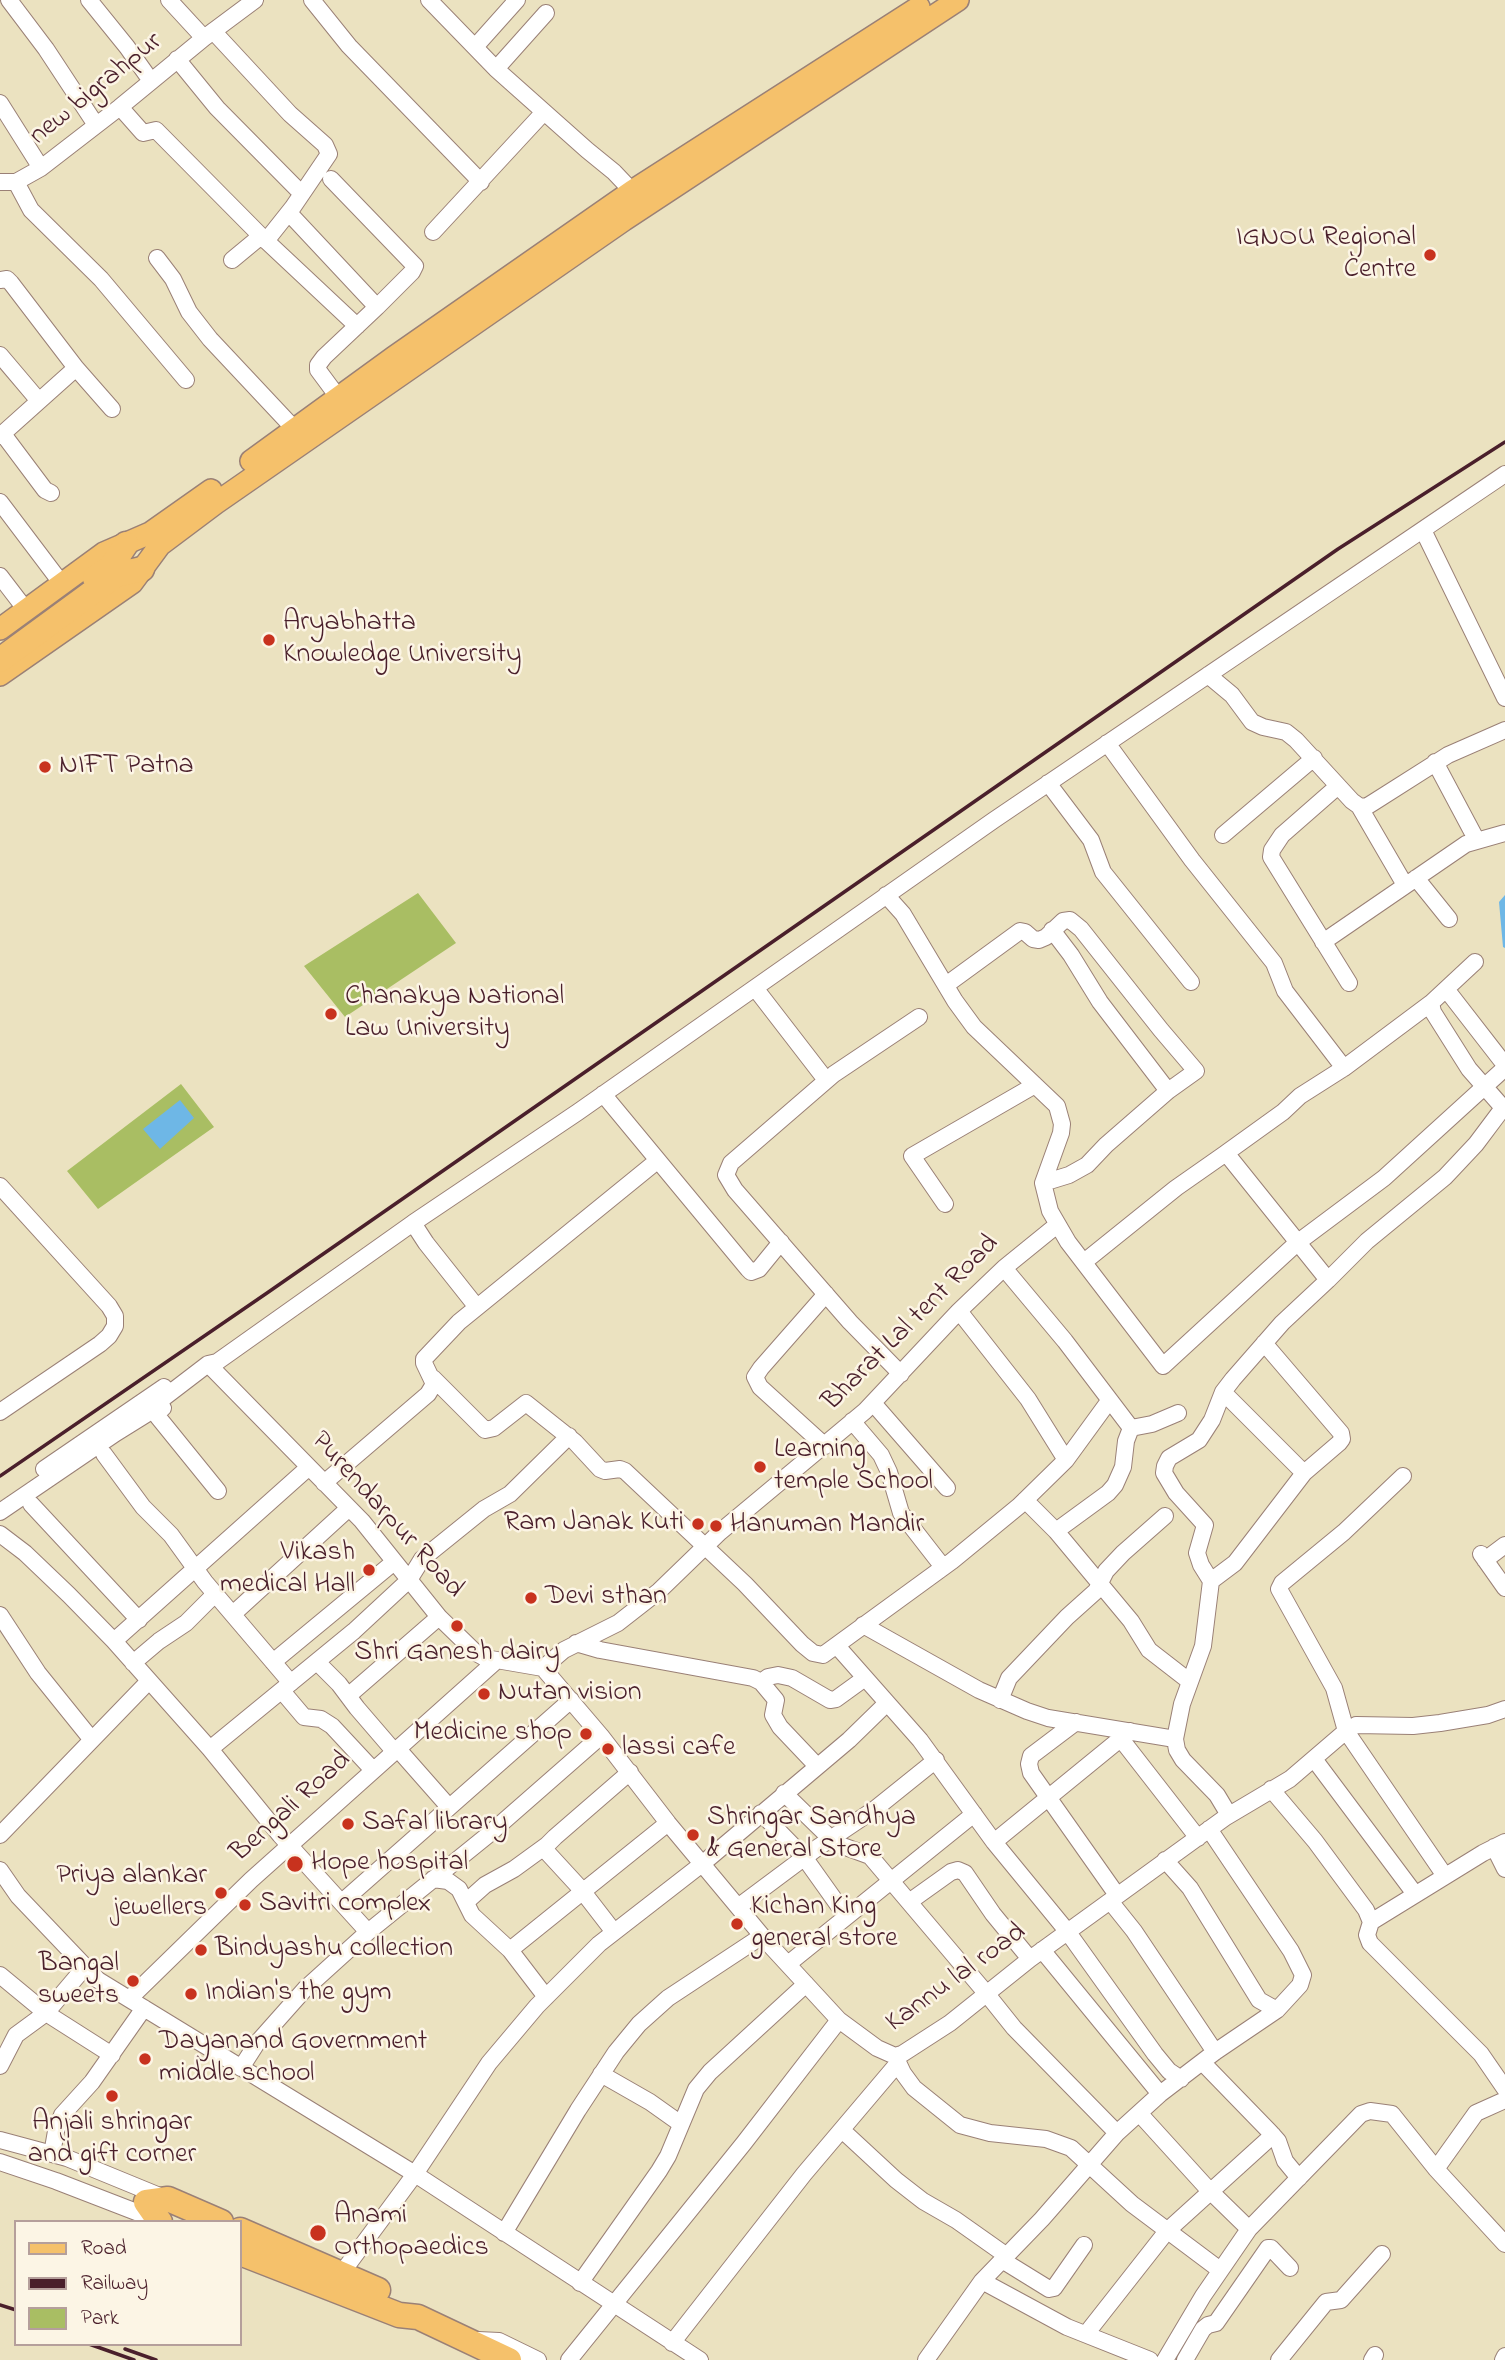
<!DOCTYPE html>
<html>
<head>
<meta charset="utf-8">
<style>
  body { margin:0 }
  #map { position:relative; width:1505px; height:2360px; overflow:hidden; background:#ebe2c0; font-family:"Indie Flower",sans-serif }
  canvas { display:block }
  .legend { position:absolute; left:14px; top:2220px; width:228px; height:126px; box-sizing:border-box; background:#fcf5e5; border:2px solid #b59f9b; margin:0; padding:9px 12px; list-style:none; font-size:21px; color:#4a1f2b }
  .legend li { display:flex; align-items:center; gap:14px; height:35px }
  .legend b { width:35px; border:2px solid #b59f9b }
</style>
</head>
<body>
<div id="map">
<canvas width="1505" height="2360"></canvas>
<ul class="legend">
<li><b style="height:9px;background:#f5c16b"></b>Road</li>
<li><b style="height:9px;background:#4a1f2b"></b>Railway</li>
<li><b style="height:19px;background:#a9be63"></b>Park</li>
</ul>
</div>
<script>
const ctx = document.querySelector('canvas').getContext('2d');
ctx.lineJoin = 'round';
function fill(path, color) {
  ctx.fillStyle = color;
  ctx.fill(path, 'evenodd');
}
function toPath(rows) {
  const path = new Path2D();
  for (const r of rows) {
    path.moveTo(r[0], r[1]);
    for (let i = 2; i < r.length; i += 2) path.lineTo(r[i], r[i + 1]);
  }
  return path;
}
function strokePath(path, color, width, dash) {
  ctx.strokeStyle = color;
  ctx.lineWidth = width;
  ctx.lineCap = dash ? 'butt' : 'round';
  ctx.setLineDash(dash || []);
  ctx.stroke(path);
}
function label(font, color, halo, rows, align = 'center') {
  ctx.font = font + ' "Indie Flower",sans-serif';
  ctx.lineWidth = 5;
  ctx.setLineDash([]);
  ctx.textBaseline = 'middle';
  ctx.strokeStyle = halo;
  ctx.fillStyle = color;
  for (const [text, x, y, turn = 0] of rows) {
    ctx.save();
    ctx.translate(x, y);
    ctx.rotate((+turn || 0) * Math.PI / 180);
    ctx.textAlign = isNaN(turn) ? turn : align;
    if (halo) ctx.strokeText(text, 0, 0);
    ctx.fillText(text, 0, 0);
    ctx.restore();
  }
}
const green = toPath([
  [418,893,456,943,345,1017,304,966],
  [181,1084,214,1127,98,1209,67,1171]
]);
const water = toPath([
  [1505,895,1505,948,1503,947,1499,902],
  [180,1100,194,1118,160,1149,143,1129]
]);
const minor = toPath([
  [9,0,46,49,96,125],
  [89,0,127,47,151,81],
  [169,0,204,38],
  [312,0,349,46,481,182],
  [429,0,496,69,587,150,614,172,632,191],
  [213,31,290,114,325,145,329,154,293,207,266,241],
  [475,47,517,0],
  [177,59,217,108,302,194],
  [496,69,546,13],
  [0,103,41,168],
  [120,107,143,133,156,130,261,236,357,326],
  [331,179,415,266,412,272,377,307,324,357,318,365,318,370,338,397],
  [0,182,16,182,41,168,120,107,204,38,255,0],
  [16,182,31,210,101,279,186,380],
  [289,213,377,307],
  [433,232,544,112],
  [157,258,173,279,189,312,210,339,301,436],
  [232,260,261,236],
  [0,280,7,279,11,283,76,368,112,409],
  [0,355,39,401],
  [3,434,45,490,51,493],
  [0,436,76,368],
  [0,502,62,584],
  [1423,530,1505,698],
  [0,576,26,610],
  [1208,675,1232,695,1252,722,1263,727,1286,732,1296,740,1352,801,1359,806,1366,807,1374,802,1448,755,1505,730],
  [1107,743,1192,860,1274,963,1285,991,1344,1068],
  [1435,762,1476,839],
  [1048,783,1091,840,1103,872,1191,982],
  [1338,786,1282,835,1272,850,1271,857,1349,983],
  [1359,806,1405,885],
  [1223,835,1314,758],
  [1416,878,1449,919],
  [886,895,903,914,955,1001,974,1027,1057,1106,1062,1124,1061,1133,1043,1183,1050,1211,1068,1242,1163,1366,1297,1243,1384,1178,1505,1068],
  [1052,930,1071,955,1100,1002,1168,1091],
  [1323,942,1466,844,1505,833],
  [1475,962,1431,1003,1433,1012,1469,1069,1505,1110],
  [946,985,1020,931,1025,932,1033,939,1039,940,1046,937,1063,921,1070,920,1081,929,1161,1030,1196,1071,1168,1091,1106,1145,1087,1165,1069,1175,1043,1183],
  [755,988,826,1080],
  [1446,989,1505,1065],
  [603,1094,748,1269,751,1272,759,1269,781,1242],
  [1226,1153,1283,1112,1300,1096,1344,1068,1431,1003],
  [0,1186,109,1306,115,1316,115,1326,109,1336,100,1344,0,1412],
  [945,1204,912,1156,1035,1085],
  [413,1223,426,1243,476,1306],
  [1084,1262,1176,1188,1226,1153,1328,1280,1282,1323,1233,1379,1223,1392,1212,1420,1199,1440,1169,1458,1165,1466,1164,1473,1176,1493,1205,1525,1197,1553,1201,1565,1211,1581],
  [1004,1268,1065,1341,1131,1428,1152,1424,1178,1413],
  [1328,1280,1367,1241,1445,1177,1476,1144,1503,1108],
  [959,1311,1028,1399,1066,1460],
  [208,1364,362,1521,439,1617,476,1653,485,1658,543,1668],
  [901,1374,850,1322,735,1190,726,1175,731,1163,834,1074,919,1017],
  [433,1378,485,1430,494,1428,526,1403,575,1442,600,1469,605,1471,620,1469,625,1471,745,1584,802,1644,813,1653,823,1655,952,1561,1019,1506,1066,1460,1109,1401],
  [1223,1392,1304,1473],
  [873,1403,947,1488],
  [153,1410,157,1403,208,1364,217,1362,413,1223,578,1112,994,820,1505,474],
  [158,1417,218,1491],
  [852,1421,881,1455,889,1472,901,1513,943,1567],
  [1131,1428,1126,1441,1123,1467,1115,1485,1108,1493,1056,1531,1131,1621,1149,1650,1189,1681],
  [825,1446,760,1387,755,1377,761,1368,826,1294],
  [104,1454,143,1507,171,1535,205,1582,291,1683],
  [44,1469,164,1387],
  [1403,1476,1344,1532,1282,1583,1279,1589,1334,1688,1346,1731,1445,1876],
  [324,1483,428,1394,434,1384,424,1363,424,1359,459,1322,657,1161],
  [1025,1500,1056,1531],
  [31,1504,139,1620],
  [0,1512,116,1433,153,1410,163,1408],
  [0,1534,25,1553,69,1595,114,1641,210,1749,280,1835,368,1932,305,1989,257,2043,241,2068],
  [1481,1554,1505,1588],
  [1485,1560,1505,1545],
  [233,1614,349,1508],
  [0,1615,38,1673,92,1740],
  [863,1625,979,1690,1027,1711,1048,1718,1175,1739],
  [114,1641,309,1467],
  [576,1643,600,1650,753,1678,761,1682,776,1700,773,1715,780,1727,817,1766],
  [837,1646,920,1740,994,1842,1067,1931,1155,2054,1169,2071,1181,2079],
  [273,1662,394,1562],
  [317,1662,339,1684,357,1708,394,1751],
  [133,1663,159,1641,186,1623,215,1594],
  [543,1668,601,1736,668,1823,768,1943,839,2020,877,2048,895,2056,902,2054,950,2023,1030,1959,1226,1817,1290,1779,1346,1731,1356,1725,1413,1726,1440,1723,1488,1715,1505,1709],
  [543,1668,564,1650,618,1623,659,1591,720,1532,865,1411,959,1311,1004,1268,1057,1225],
  [761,1682,768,1677,778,1675,792,1678,830,1700,836,1699,865,1678],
  [282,1691,304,1717,321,1719,332,1726,373,1770],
  [348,1696,439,1617],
  [1000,1700,1009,1678,1067,1617,1096,1591,1106,1571,1123,1553,1165,1516],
  [1076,1722,1031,1756,1029,1764,1031,1773,1117,1895],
  [1121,1739,1198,1838],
  [397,1748,449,1807],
  [210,1749,354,1631,409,1580,422,1559,484,1509,510,1494,569,1436],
  [1314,1759,1415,1894],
  [1271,1789,1315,1841,1366,1910,1371,1922,1367,1935,1370,1943,1481,2054,1505,2089],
  [784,1793,826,1834,840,1845,870,1856,986,1993,1014,2028,1117,2133],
  [761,1813,804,1857,846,1916],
  [1229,1815,1217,1795,1183,1760,1177,1750,1175,1739,1182,1704,1203,1646,1211,1581,1235,1563,1304,1473,1339,1443,1342,1439,1341,1433,1264,1343],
  [0,1835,149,1681],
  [994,1842,1130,1731],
  [1494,1847,1505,1869],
  [1165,1860,1190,1888,1259,2000,1277,2010],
  [0,1870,18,1896,98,1980,415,2174,700,2360],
  [433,1879,448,1881,459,1889,472,1915,510,1950,546,1997],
  [1110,1901,1134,1931,1215,2052],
  [342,1902,571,1700],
  [466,1902,485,1885,514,1869,547,1845],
  [909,1902,951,1872,958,1870,965,1873,993,1914,1030,1959],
  [738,1907,817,1848,875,1809,936,1760],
  [1371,1922,1483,1853,1505,1842],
  [368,1932,488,1835,601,1736],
  [614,1932,580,1888,546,1851,547,1845,555,1837,630,1772],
  [510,1950,668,1823],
  [1042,1950,1160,2094],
  [788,1964,974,1814],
  [0,1975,46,2013,112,2055],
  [129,1999,251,1880,496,1661],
  [895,2056,903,2073,914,2088,960,2125,990,2133,1046,2139,1071,2148,1132,2204,1220,2270],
  [1203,2063,1270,2132,1278,2141,1285,2161,1299,2178],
  [0,2066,16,2035,46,2013,85,1967],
  [601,2074,650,2102,681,2124],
  [1139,2113,1208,2189,1249,2229],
  [842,2130,896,2180,923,2201,956,2220,1007,2256],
  [0,2140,67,2158,162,2197],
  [52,2154,56,2131,62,2115,92,2082,144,2008],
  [0,2162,56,2181,157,2220],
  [1436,2169,1476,2113,1505,2100],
  [504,2233,578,2110,616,2052,639,2024,668,1998,762,1936],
  [1002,2260,1049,2289,1054,2288,1084,2245],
  [341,2274,415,2174,489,2063,537,2006,599,1944,702,1864,849,1740,887,1703],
  [982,2281,1067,2327,1150,2360],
  [580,2283,659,2171,668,2156,696,2089,710,2072,806,1984],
  [1086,2334,1167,2231,1273,2135],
  [478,2340,499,2341,538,2360],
  [672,2343,804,2174,898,2063],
  [569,2360,744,2143,839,2020],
  [926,2360,982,2281,1042,2219,1117,2133,1160,2094,1215,2052,1277,2010,1300,1985,1303,1975,1291,1951,1209,1829],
  [1165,2360,1203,2296,1249,2229,1361,2114,1370,2111,1392,2114,1436,2169,1505,2244],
  [1185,2360,1203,2329,1208,2325,1216,2323,1268,2248,1271,2248,1290,2268],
  [1279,2360,1326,2302,1341,2300,1382,2254],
  [1372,2360,1375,2355],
  [1503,2360,1505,2356]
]);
const major = toPath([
  [251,461,394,357,632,191,919,7],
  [0,629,104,553,150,533,211,490],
  [0,675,132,583,160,545,216,503,624,220,958,0]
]);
const highway = toPath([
  [95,578,110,568,126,544],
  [0,660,116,575,142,569],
  [160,2222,146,2202,168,2199,221,2222],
  [240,2230,378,2290],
  [240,2253,399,2315,418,2317,509,2360]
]);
const rail = toPath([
  [0,1476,267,1293,1338,549,1505,442],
  [0,2305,16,2310],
  [89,2344,134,2360],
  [125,2349,156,2360]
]);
const markers = [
  [1430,255,7,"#c8321e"],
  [269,640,7,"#c8321e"],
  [45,767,7,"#c8321e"],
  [331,1014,7,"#c8321e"],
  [760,1467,7,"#c8321e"],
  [698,1524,7,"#c8321e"],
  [716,1526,7,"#c8321e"],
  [369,1570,7,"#c8321e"],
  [531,1598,7,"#c8321e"],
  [457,1626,7,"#c8321e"],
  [484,1694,7,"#c8321e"],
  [586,1734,7,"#c8321e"],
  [608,1749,7,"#c8321e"],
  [348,1824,7,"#c8321e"],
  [693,1835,7,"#c8321e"],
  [295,1864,9,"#c8321e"],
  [221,1893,7,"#c8321e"],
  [245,1905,7,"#c8321e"],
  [737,1924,7,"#c8321e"],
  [201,1950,7,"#c8321e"],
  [133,1981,7,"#c8321e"],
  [191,1994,7,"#c8321e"],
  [145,2059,7,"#c8321e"],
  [112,2096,7,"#c8321e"],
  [318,2233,9,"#c8321e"]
];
const streetNames = [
  ["new bigrahpur",97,90,-39],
  ["Bharat Lal tent Road",912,1324,-45],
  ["Purendarpur Road",386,1516,48],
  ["Bengali Road",292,1808,-42],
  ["Kannu lal road",957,1979,-36]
];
const poiNames = [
  ["IGNOU Regional",1416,239,"right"],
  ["Centre",1416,271,"right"],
  ["Aryabhatta",283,624],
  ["Knowledge University",283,656],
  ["NIFT Patna",59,767],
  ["Chanakya National",345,998],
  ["Law University",345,1030],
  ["Learning",774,1451],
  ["temple School",774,1483],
  ["Ram Janak Kuti",684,1524,"right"],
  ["Hanuman Mandir",730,1526],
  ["Vikash",355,1554,"right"],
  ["medical Hall",355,1586,"right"],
  ["Devi sthan",545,1598],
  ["Shri Ganesh dairy",457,1654,"center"],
  ["Nutan vision",498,1694],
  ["Medicine shop",572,1734,"right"],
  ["lassi cafe",622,1749],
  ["Shringar Sandhya",707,1819],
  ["& General Store",707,1851],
  ["Safal library",362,1824],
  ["Hope hospital",311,1864],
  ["Priya alankar",207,1877,"right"],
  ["jewellers",207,1909,"right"],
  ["Savitri complex",259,1905],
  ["Kichan King",751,1908],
  ["general store",751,1940],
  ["Bindyashu collection",215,1950],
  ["Bangal",119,1965,"right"],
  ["sweets",119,1997,"right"],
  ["Indian's the gym",205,1994],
  ["Dayanand Government",159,2043],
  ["middle school",159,2075],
  ["Anjali shringar",112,2124,"center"],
  ["and gift corner",112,2156,"center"],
  ["Anami",334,2217],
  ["Orthopaedics",334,2249]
];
fill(green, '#a9be63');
fill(water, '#6eb7e6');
strokePath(minor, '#9a8076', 18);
strokePath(major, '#9a8076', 24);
strokePath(highway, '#9a8076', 27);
strokePath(minor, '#fff', 16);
strokePath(major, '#f5c16b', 21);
strokePath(highway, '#f5c16b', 24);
strokePath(rail, '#4a1f2b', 3.5);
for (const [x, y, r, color] of markers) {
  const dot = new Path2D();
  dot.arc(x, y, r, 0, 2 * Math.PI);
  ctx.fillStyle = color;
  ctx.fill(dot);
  strokePath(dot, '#fcf5e5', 2.5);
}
label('28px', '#4a1f2b', '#fcf5e5', streetNames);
label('28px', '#4a1f2b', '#fcf5e5', poiNames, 'left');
</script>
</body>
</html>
